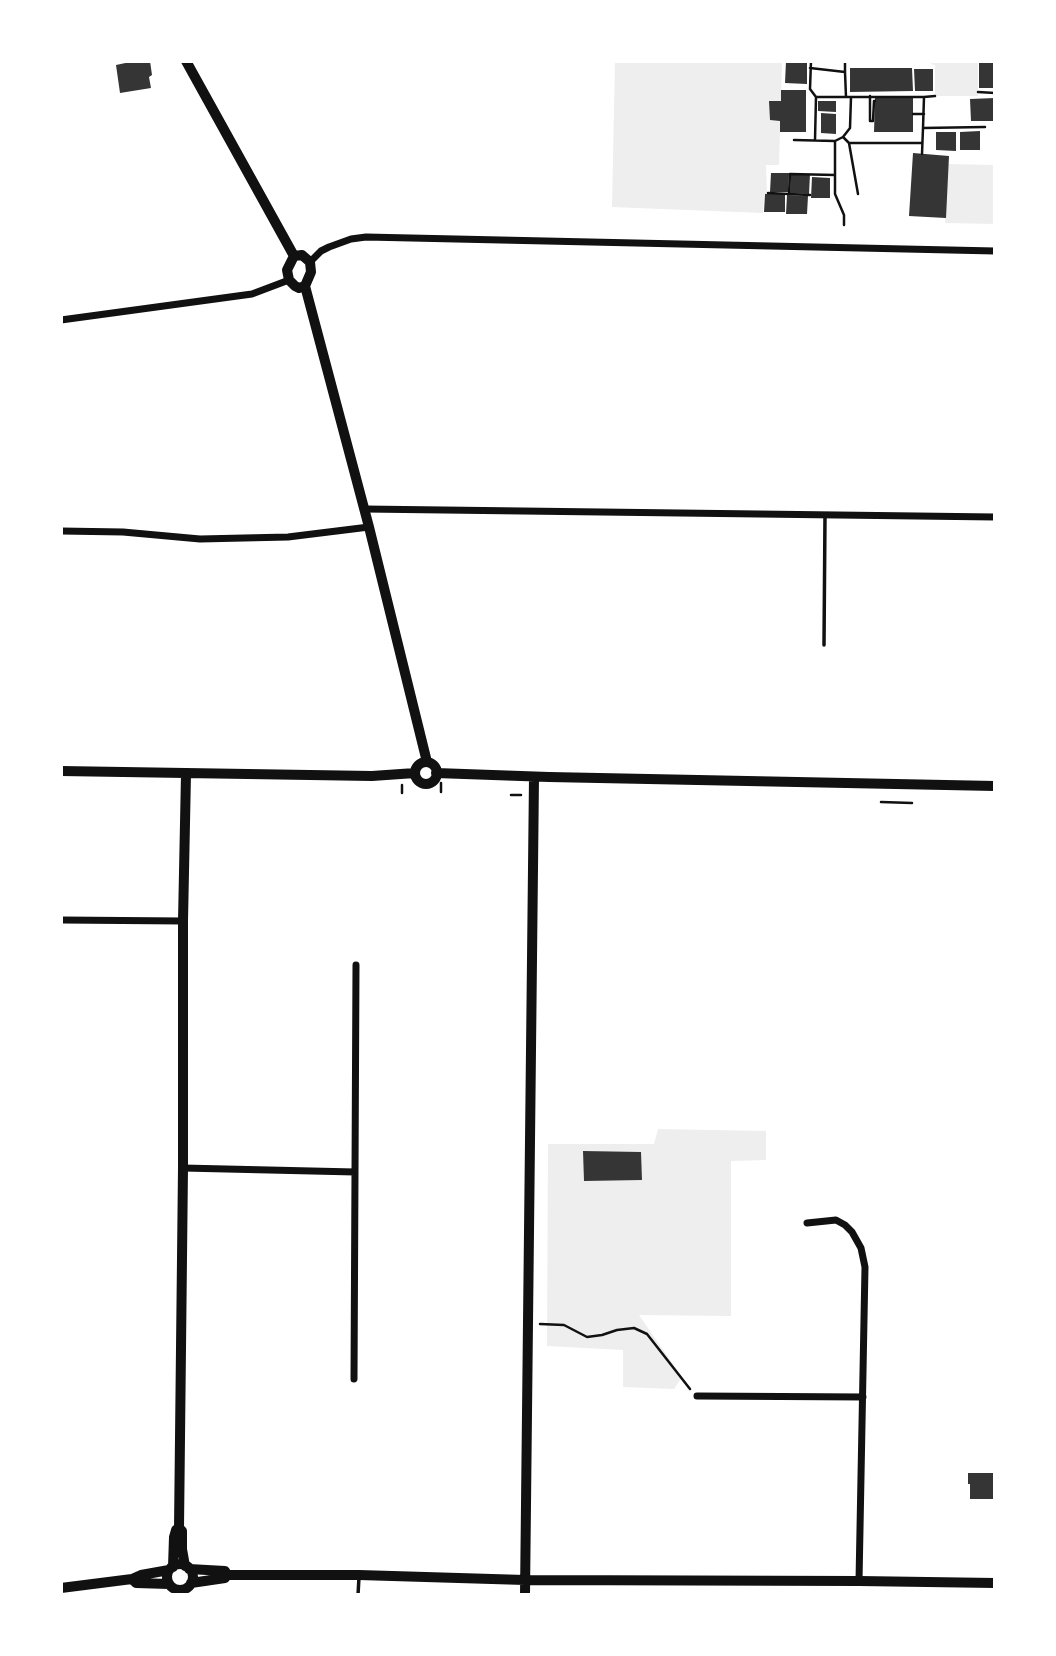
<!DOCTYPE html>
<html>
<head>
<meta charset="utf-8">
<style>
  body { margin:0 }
  #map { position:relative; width:1056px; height:1656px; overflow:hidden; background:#fff; font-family:"Golos Text",sans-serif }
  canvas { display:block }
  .frame { position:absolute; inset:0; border:63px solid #fff; pointer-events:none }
</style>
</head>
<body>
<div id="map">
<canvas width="1056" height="1656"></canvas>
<div class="frame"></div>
</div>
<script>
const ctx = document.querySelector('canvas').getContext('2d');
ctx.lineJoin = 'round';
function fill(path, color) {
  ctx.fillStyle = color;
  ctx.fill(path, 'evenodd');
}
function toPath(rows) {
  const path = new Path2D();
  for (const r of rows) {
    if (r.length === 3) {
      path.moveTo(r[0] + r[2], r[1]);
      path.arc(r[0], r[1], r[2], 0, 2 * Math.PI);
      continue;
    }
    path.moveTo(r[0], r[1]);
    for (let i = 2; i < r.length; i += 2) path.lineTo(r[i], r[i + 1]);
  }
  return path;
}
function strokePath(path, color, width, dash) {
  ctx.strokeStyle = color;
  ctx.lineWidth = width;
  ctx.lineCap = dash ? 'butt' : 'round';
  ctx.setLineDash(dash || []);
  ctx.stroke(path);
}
const green = toPath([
  [615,61,782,61,779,165,766,165,767,194,764,194,763,213,612,207],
  [931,61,978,61,978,96,935,96,935,65,931,64],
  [948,164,995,165,995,224,945,223],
  [658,1129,766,1131,766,1160,731,1161,731,1316,639,1315,682,1377,674,1389,623,1387,623,1350,547,1346,548,1144,654,1144]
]);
const building = toPath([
  [135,61,150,61,152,75,149,77,151,88,120,93,116,65],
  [786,61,807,61,807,84,785,83],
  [979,61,995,61,995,88,979,88],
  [850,68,912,68,913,91,850,92],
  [914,69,933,69,933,91,915,91],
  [781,90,806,90,806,132,780,132,780,121,770,120,769,101,781,101],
  [875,98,913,98,913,132,874,132],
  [995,98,995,121,971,121,970,99],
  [818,101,836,101,836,112,818,111],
  [821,113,836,114,836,134,821,133],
  [980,131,980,150,960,150,960,132],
  [936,132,956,132,956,151,936,150],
  [913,153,949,156,946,218,909,216],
  [771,173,789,173,788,192,770,192],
  [791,174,810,174,809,194,790,193],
  [812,177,830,178,830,198,811,198],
  [765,194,785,194,785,212,764,212],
  [787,195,808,196,807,214,786,214],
  [583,1151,641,1152,642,1180,584,1181],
  [968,1473,995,1473,995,1499,970,1499,970,1484,968,1484]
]);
const path = toPath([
  [811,61,810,89,816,97],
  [810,68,845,72,846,97],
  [845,72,845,61],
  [978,92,995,93],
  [870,96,870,121,873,121,874,101,875,101],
  [913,114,924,114],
  [923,128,924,97,935,96],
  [843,137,850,128,851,97],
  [794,140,835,141],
  [815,140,816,97,924,97],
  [849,143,922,143],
  [922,154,923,128,985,127],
  [768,193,789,194,790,174,835,175],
  [789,194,810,195],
  [844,225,844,215,835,194,835,141,843,137,849,143,858,194],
  [441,792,441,783],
  [402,793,402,785],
  [511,795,521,795],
  [881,802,912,803],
  [540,1324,564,1325,587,1337,602,1335,617,1330,634,1328,647,1334,690,1389]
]);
const service = toPath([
  [824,645,825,515],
  [358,1595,359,1577]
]);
const minor = toPath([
  [310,262,321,251,329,247,351,239,366,237,995,251],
  [61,320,252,294,289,280],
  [365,509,995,517],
  [61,531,123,532,200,539,288,537,369,527],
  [61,920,183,921],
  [183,1168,355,1172,354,1379],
  [355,1172,356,965],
  [807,1223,836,1220,845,1225,852,1232,861,1248,865,1267,859,1581],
  [697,1396,863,1397]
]);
const tertiary = toPath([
  [186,61,294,256],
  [302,255,310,262,311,272,305,286,299,288,295,286,289,280,287,270,294,256,302,255],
  [305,286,369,527,427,762],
  [426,773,11],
  [61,771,372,776,415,773],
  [436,773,549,777,995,786],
  [180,1577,13],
  [185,1566,182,1549,182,1531,179,1528,183,1168,183,921,186,774],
  [173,1567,174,1537,176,1530,179,1528],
  [189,1569,225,1571,227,1575,359,1575,525,1580,859,1581,995,1583],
  [132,1579,136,1583,169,1584],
  [191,1583,225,1578,227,1575],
  [61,1588,132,1579,141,1575,169,1570],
  [525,1595,534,777]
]);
fill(green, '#eee');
fill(building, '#353535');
strokePath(path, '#111', 2.5);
strokePath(service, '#111', 3.5);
strokePath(minor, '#111', 7);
strokePath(tertiary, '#111', 10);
</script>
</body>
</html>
